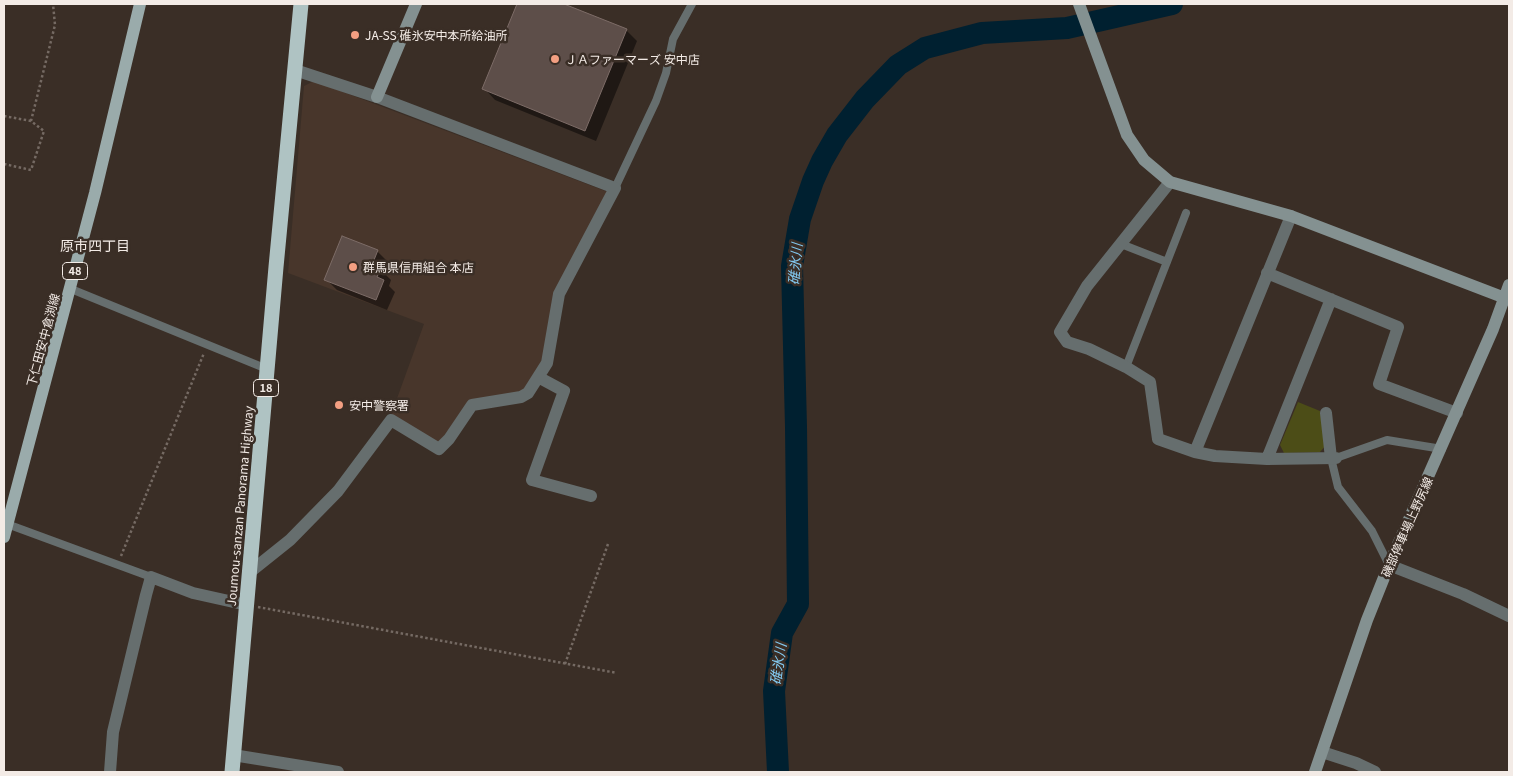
<!DOCTYPE html>
<html>
<head>
<meta charset="utf-8">
<style>
  body { margin:0 }
  #map { position:relative; width:1513px; height:776px; overflow:hidden; background:#3a2e26; font-family:Georgia,serif }
  canvas { display:block }
  .frame { position:absolute; inset:0; border:5px solid #f3ebe6; pointer-events:none }
</style>
</head>
<body>
<div id="map">
<canvas width="1513" height="776"></canvas>
<div class="frame"></div>
</div>
<script>
const ctx = document.querySelector('canvas').getContext('2d');
ctx.lineJoin = 'round';
function fill(path, color) {
  ctx.fillStyle = color;
  ctx.fill(path, 'evenodd');
}
function toPath(rows) {
  const path = new Path2D();
  for (const r of rows) {
    path.moveTo(r[0], r[1]);
    for (let i = 2; i < r.length; i += 2) path.lineTo(r[i], r[i + 1]);
  }
  return path;
}
function strokePath(path, color, width, dash) {
  ctx.strokeStyle = color;
  ctx.lineWidth = width;
  ctx.lineCap = dash ? 'butt' : 'round';
  ctx.setLineDash(dash || []);
  ctx.stroke(path);
}
function label(font, color, halo, rows, align = 'center') {
  ctx.font = font + ' Georgia,"Noto Sans JP",serif';
  ctx.lineWidth = 5;
  ctx.setLineDash([]);
  ctx.textBaseline = 'middle';
  ctx.strokeStyle = halo;
  ctx.fillStyle = color;
  for (const [text, x, y, turn = 0] of rows) {
    ctx.save();
    ctx.translate(x, y);
    ctx.rotate((+turn || 0) * Math.PI / 180);
    ctx.textAlign = isNaN(turn) ? turn : align;
    if (halo) ctx.strokeText(text, 0, 0);
    ctx.fillText(text, 0, 0);
    ctx.restore();
  }
}
const built = toPath([
  [314,81,608,192,555,294,545,357,522,394,469,401,439,443,391,415,424,324,288,273,304,86]
]);
const green = toPath([
  [1298,402,1320,411,1327,444,1320,452,1284,453,1280,445]
]);
const shadow = toPath([
  [519,4,561,4,626,30,637,41,596,141,495,100,484,88],
  [377,251,388,262,384,273,391,280,389,286,395,292,387,310,337,290,326,279]
]);
const river = toPath([
  [778,772,774,691,782,633,798,604,796,427,792,266,800,219,813,181,822,161,837,135,865,99,898,65,925,48,982,33,1067,28,1172,4]
]);
const building = toPath([
  [517,4,564,4,627,29,585,131,482,89,517,4],
  [342,236,378,250,372,265,381,268,377,277,384,280,376,300,324,280,342,236]
]);
const path = toPath([
  [4,116,31,121],
  [4,164,31,170,44,131,31,121,55,25,53,4],
  [121,556,204,353],
  [258,607,617,673],
  [565,664,608,544]
]);
const lane = toPath([
  [615,188,656,101,666,73,673,39,692,4],
  [1121,244,1167,262],
  [71,289,267,369],
  [1126,367,1186,213],
  [1331,458,1338,487,1372,531,1389,565],
  [1336,458,1387,440,1442,449],
  [7,524,151,577]
]);
const street = toPath([
  [1170,182,1087,286,1060,332,1067,342,1089,349,1126,367,1150,382,1158,439,1195,452,1215,456,1267,459,1336,458],
  [1267,273,1398,327,1379,384,1457,413],
  [538,377,564,391,532,480,591,496],
  [1326,413,1331,458],
  [1195,452,1291,216],
  [1267,459,1331,299],
  [1389,565,1463,594,1509,616],
  [250,572,290,540,338,491,391,420,439,449,449,439,472,405,521,397,528,393,547,363,559,294,615,188,377,97,295,70],
  [1322,752,1356,763,1375,772],
  [233,755,338,772],
  [110,772,113,732,146,595,151,577,193,593,247,605]
]);
const secondary = toPath([
  [1079,4,1127,135,1144,160,1170,182,1291,216,1505,298],
  [377,97,416,4],
  [1315,772,1367,620,1389,565,1493,329,1509,285]
]);
const primary = toPath([
  [4,537,95,193,140,4]
]);
const highway = toPath([
  [232,772,276,267,301,4]
]);
const markers = [
  [355,35,5,"#f39f82"],
  [555,59,5,"#f39f82"],
  [353,267,5,"#f39f82"],
  [339,405,5,"#f39f82"]
];
const shields = [
  [75,271,25],
  [266,388,25]
];
const shieldNames = [
  ["48",75,271],
  ["18",266,388]
];
const poiNames = [
  ["JA-SS 碓氷安中本所給油所",365,35],
  ["ＪＡファーマーズ 安中店",565,59],
  ["群馬県信用組合 本店",363,267],
  ["安中警察署",349,405]
];
const streetNames = [
  ["下仁田安中倉渕線",43,340,-75],
  ["Joumou-sanzan Panorama Highway",240,506,-85],
  ["磯部停車場上野尻線",1407,527,-66]
];
const neighbourhoodNames = [
  ["原市四丁目",95,246]
];
const waterNames = [
  ["碓氷川",795,264,-85],
  ["碓氷川",778,664,-82]
];
fill(built, '#48362b');
fill(green, '#4c4d17');
fill(shadow, '#0007');
strokePath(river, '#002030', 22);
fill(building, '#5d4e49');
strokePath(building, '#7d6c67', 1);
strokePath(path, '#756a63', 2.5, [2.5, 2.5]);
strokePath(lane, '#666e6e', 8);
strokePath(street, '#666e6e', 12);
strokePath(secondary, '#849191', 12);
strokePath(primary, '#9aabab', 12);
strokePath(highway, '#afc3c3', 15);
for (const [x, y, r, color] of markers) {
  const dot = new Path2D();
  dot.arc(x, y, r, 0, 2 * Math.PI);
  ctx.fillStyle = color;
  ctx.fill(dot);
  strokePath(dot, '#3a2e26', 2);
}
for (const [x, y, w] of shields) {
  const box = new Path2D();
  box.roundRect(x - w / 2, y - 8.5, w, 17, 4);
  ctx.fillStyle = '#3a2e26';
  ctx.fill(box);
  strokePath(box, '#f3ebe6', 1);
}
label('bold 11px', '#f3ebe6', null, shieldNames);
label('12px', '#f3ebe6', '#3a2e26', poiNames, 'left');
label('12px', '#f3ebe6', '#3a2e26', streetNames);
label('14px', '#f3ebe6', '#3a2e26', neighbourhoodNames);
label('italic 14px', '#82c9f0', '#3a2e26', waterNames);
</script>
</body>
</html>
